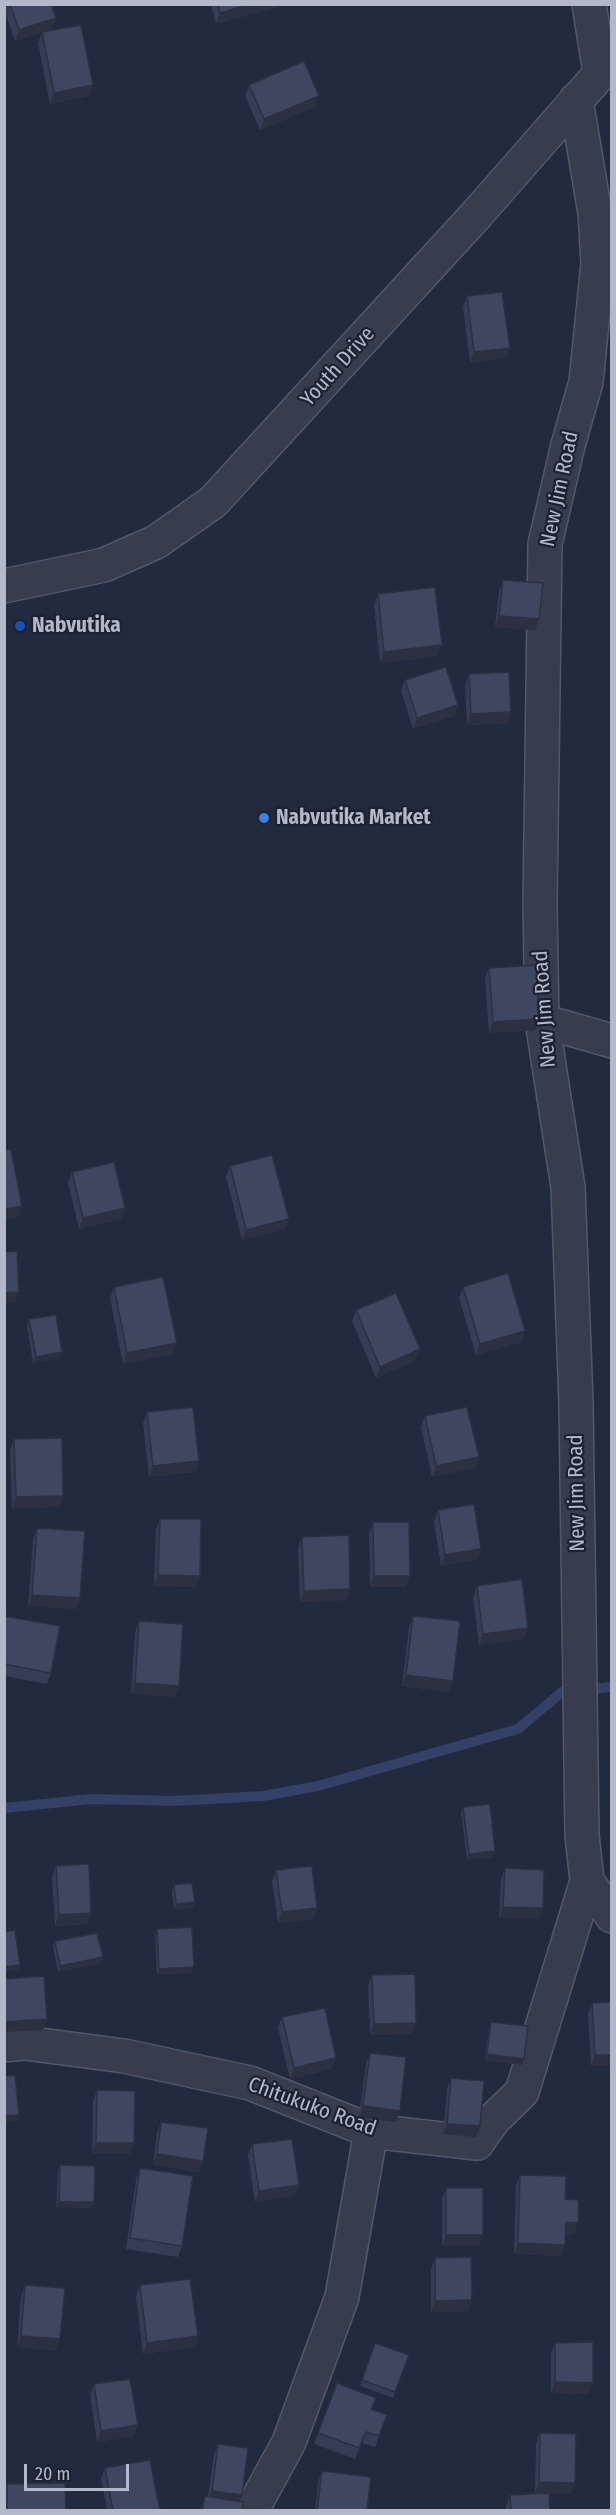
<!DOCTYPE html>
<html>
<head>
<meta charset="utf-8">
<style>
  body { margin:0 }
  #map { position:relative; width:616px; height:2515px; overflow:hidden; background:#222a3f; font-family:"Fira Sans Condensed",sans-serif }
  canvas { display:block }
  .frame { position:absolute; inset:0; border:6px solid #b3b8ca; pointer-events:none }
  .scale { position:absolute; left:24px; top:2464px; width:105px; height:27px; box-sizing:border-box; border:3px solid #b3b8ca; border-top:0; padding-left:8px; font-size:18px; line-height:21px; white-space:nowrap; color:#b3b8ca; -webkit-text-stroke:4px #1c2234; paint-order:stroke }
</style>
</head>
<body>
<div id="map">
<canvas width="616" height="2515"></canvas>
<div class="frame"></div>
<div class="scale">20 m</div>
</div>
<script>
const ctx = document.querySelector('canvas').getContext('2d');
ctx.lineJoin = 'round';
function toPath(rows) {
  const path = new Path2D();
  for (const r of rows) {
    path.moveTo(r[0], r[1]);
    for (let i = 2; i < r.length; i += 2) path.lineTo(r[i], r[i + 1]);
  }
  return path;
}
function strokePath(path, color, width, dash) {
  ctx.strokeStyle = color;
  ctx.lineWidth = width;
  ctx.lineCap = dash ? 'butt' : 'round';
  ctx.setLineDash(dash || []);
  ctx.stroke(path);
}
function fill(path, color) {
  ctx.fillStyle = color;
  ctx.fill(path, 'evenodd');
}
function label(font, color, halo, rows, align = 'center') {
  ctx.font = font + ' "Fira Sans Condensed",sans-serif';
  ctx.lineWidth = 4.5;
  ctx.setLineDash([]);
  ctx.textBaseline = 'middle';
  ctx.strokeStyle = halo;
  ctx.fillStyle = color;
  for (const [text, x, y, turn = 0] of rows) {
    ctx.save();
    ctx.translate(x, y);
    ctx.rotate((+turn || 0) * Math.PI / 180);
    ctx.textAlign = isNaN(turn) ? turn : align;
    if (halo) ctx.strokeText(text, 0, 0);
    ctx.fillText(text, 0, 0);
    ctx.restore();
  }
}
const stream = toPath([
  [4,1808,92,1799,174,1801,263,1796,318,1786,518,1729,562,1692,612,1687]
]);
const minor = toPath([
  [589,4,600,73],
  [576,100,595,213,598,263,586,382,568,445,545,544,540,904,542,1021,568,1187,576,1403,582,1835,587,1881,612,1916],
  [4,586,104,565,156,542,213,502,477,214,612,60],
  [542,1021,612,1041],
  [4,2045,25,2043,124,2056,250,2083,371,2131,477,2143,493,2120,522,2092,587,1881],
  [252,2510,289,2442,342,2297,371,2131]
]);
const wall = toPath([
  [4,4,51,4,52,29,15,41,4,10],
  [211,4,279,4,278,7,216,24],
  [42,32,93,85,89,96,50,104,38,43],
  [249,85,315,107,260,130,245,96],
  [467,296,510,348,506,358,470,363,463,307],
  [503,580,539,619,535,630,495,627,499,591],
  [378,594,438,656,380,663,374,605],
  [469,674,511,712,507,723,467,725,465,685],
  [405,680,458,705,454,716,413,729,401,691],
  [489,968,539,1019,535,1030,489,1033,485,979],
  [230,1166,289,1219,285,1229,242,1240,226,1177],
  [72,1172,125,1208,121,1219,79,1229,68,1183],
  [114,1287,177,1343,173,1354,123,1364,110,1298],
  [463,1287,525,1331,521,1342,476,1355,459,1298],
  [356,1310,416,1360,376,1378,352,1321],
  [29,1319,62,1352,60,1358,33,1363,27,1325],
  [147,1412,199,1461,195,1472,149,1477,143,1423],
  [425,1416,475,1468,432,1477,421,1427],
  [14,1439,63,1496,59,1507,12,1508,10,1450],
  [438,1510,481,1549,477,1560,441,1566,434,1521],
  [160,1519,200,1576,196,1587,154,1586,156,1530],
  [373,1522,406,1587,370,1587,369,1533],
  [37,1528,80,1598,76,1609,28,1606,33,1539],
  [302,1537,350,1589,346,1600,300,1602,298,1548],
  [477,1586,524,1639,479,1645,473,1597],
  [4,1616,51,1673,47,1684,4,1676],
  [413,1616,453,1681,449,1692,402,1686,409,1627],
  [139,1621,179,1686,175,1697,131,1694,135,1632],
  [463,1807,493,1857,467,1860,461,1813],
  [56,1866,91,1913,87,1924,55,1926,52,1877],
  [505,1868,543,1908,539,1919,499,1918,501,1879],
  [276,1870,317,1908,313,1919,278,1923,272,1881],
  [174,1885,195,1902,193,1908,174,1910,172,1891],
  [157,1929,191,1973,157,1974,155,1935],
  [55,1941,103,1957,100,1963,58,1972,53,1947],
  [372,1975,412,2034,370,2035,368,1986],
  [592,2003,612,2065,591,2066,588,2014],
  [282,2017,332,2069,290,2079,278,2028],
  [491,2022,522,2065,485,2060,489,2028],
  [370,2053,400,2111,396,2122,359,2117,366,2064],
  [451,2078,480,2126,476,2137,443,2134,447,2089],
  [97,2090,134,2143,130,2154,92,2154,93,2101],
  [161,2122,199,2172,153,2165,157,2133],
  [252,2144,295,2196,255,2202,248,2155],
  [60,2165,94,2202,91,2208,56,2207,58,2171],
  [140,2168,182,2246,178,2257,126,2249,136,2179],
  [520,2175,565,2199,574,2234,566,2233,565,2245,561,2256,514,2254,516,2186],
  [446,2188,479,2246,442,2246,442,2199],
  [435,2258,472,2300,468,2311,431,2312,431,2269],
  [25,2285,56,2350,17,2347,21,2296],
  [140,2285,198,2336,194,2347,143,2354,136,2296],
  [375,2343,409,2355,393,2398,360,2386],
  [555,2343,589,2394,551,2393,551,2354],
  [337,2383,371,2409,387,2415,375,2447,362,2443,355,2459,314,2444],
  [94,2384,138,2425,134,2436,97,2442,90,2395],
  [540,2433,571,2494,549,2493,550,2511,506,2511,506,2506,510,2495,546,2493,535,2493,536,2444],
  [218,2444,242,2495,240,2502,242,2511,200,2511,205,2496,208,2496,214,2455],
  [105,2468,160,2511,107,2511,101,2479],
  [322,2471,367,2511,315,2511,318,2482],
  [7,2484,66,2511,4,2511,4,2491]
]);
const shadedWall = toPath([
  [251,4,279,4,278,7,216,24,220,13],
  [56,18,52,29,15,41,19,30],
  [93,85,89,96,50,104,54,93],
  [319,96,315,107,260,130,264,119],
  [510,348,506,358,470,363,474,352],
  [499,616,539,619,535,630,495,627],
  [442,645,438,656,380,663,384,652],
  [458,705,454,716,413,729,417,718],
  [511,712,507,723,467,725,471,714],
  [539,1019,535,1030,489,1033,493,1022],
  [22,1206,18,1217,4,1219,4,1209],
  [125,1208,121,1219,79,1229,83,1218],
  [289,1219,285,1229,242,1240,246,1230],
  [19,1292,15,1303,4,1303,4,1293],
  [525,1331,521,1342,476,1355,480,1344],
  [177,1343,173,1354,123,1364,127,1353],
  [420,1349,416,1360,376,1378,380,1367],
  [62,1352,60,1358,33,1363,36,1357],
  [479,1457,475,1468,432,1477,436,1466],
  [199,1461,195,1472,149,1477,153,1466],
  [63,1496,59,1507,12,1508,16,1497],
  [481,1549,477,1560,441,1566,445,1555],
  [158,1575,200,1576,196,1587,154,1586],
  [374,1576,410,1576,406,1587,370,1587],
  [350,1589,346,1600,300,1602,304,1591],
  [32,1595,80,1598,76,1609,28,1606],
  [528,1628,524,1639,479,1645,483,1634],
  [406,1675,453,1681,449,1692,402,1686],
  [135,1683,179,1686,175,1697,131,1694],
  [495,1851,493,1857,467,1860,469,1854],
  [195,1902,193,1908,174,1910,176,1904],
  [503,1907,543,1908,539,1919,499,1918],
  [317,1908,313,1919,278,1923,282,1912],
  [91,1913,87,1924,55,1926,59,1915],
  [103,1957,100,1963,58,1972,60,1966],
  [20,1965,18,1971,4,1972,4,1967],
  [194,1967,191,1973,157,1974,159,1969],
  [47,2019,43,2030,4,2032,4,2022],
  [416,2023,412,2034,370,2035,374,2024],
  [487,2054,524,2059,522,2065,485,2060],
  [595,2055,612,2055,612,2065,591,2066],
  [336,2058,332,2069,290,2079,294,2068],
  [363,2106,400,2111,396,2122,359,2117],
  [19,2115,17,2121,4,2122,4,2116],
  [447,2124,480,2126,476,2137,443,2134],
  [96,2143,134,2143,130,2154,92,2154],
  [157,2154,203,2161,199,2172,153,2165],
  [299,2185,295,2196,255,2202,259,2191],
  [59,2202,94,2202,91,2208,56,2207],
  [566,2222,578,2223,574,2234,562,2233],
  [446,2235,483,2235,479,2246,442,2246],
  [518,2243,565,2245,561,2256,514,2254],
  [472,2300,468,2311,431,2312,435,2301],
  [21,2336,60,2339,56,2350,17,2347],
  [198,2336,194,2347,143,2354,147,2343],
  [555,2382,593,2383,589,2394,551,2393],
  [138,2425,134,2436,97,2442,101,2431],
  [539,2482,575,2483,571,2494,535,2493],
  [212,2491,242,2495,238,2506,208,2502]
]);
const building = toPath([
  [10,4,51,4,56,18,19,30,10,4],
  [218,4,251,4,220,13,218,4],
  [81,25,93,85,54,93,42,32,81,25],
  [304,61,319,96,264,119,249,85,304,61],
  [502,292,510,348,474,352,467,296,502,292],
  [503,580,543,583,539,619,499,616,503,580],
  [435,587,442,645,384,652,378,594,435,587],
  [446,667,458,705,417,718,405,680,446,667],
  [509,672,511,712,471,714,469,674,509,672],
  [536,965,539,1019,493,1022,489,968,536,965],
  [11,1149,22,1206,4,1209,4,1150,11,1149],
  [272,1155,289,1219,246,1230,230,1166,272,1155],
  [114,1162,125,1208,83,1218,72,1172,114,1162],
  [17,1251,19,1292,4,1293,4,1252,17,1251],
  [508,1273,525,1331,480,1344,463,1287,508,1273],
  [163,1277,177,1343,127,1353,114,1287,163,1277],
  [396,1293,420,1349,380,1367,356,1310,396,1293],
  [56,1315,62,1352,36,1357,29,1319,56,1315],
  [193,1407,199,1461,153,1466,147,1412,193,1407],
  [467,1407,479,1457,436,1466,425,1416,467,1407],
  [62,1438,63,1496,16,1497,14,1439,62,1438],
  [474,1504,481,1549,445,1555,438,1510,474,1504],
  [160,1519,201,1519,200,1576,158,1575,160,1519],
  [373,1522,409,1522,410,1576,374,1576,373,1522],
  [37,1528,85,1531,80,1598,32,1595,37,1528],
  [349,1535,350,1589,304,1591,302,1537,349,1535],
  [522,1579,528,1628,483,1634,477,1586,522,1579],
  [4,1616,60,1626,51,1673,4,1664,4,1616],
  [413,1616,460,1621,453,1681,406,1675,413,1616],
  [139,1621,183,1624,179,1686,135,1683,139,1621],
  [490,1804,495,1851,469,1854,463,1807,490,1804],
  [89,1864,91,1913,59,1915,56,1866,89,1864],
  [312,1866,317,1908,282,1912,276,1870,312,1866],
  [505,1868,544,1870,543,1908,503,1907,505,1868],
  [192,1883,195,1902,176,1904,174,1885,192,1883],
  [192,1927,194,1967,159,1969,157,1929,192,1927],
  [15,1930,20,1965,4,1967,4,1932,15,1930],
  [97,1933,103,1957,60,1966,55,1941,97,1933],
  [415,1974,416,2023,374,2024,372,1975,415,1974],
  [44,1976,47,2019,4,2022,4,1979,44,1976],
  [612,2002,612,2055,595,2055,592,2003,612,2002],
  [325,2008,336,2058,294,2068,282,2017,325,2008],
  [491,2022,528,2026,524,2059,487,2054,491,2022],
  [370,2053,406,2057,400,2111,363,2106,370,2053],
  [15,2075,19,2115,4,2116,4,2076,15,2075],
  [451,2078,484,2081,480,2126,447,2124,451,2078],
  [97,2090,135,2091,134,2143,96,2143,97,2090],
  [161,2122,208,2128,203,2161,157,2154,161,2122],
  [292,2139,299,2185,259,2191,252,2144,292,2139],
  [60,2165,95,2166,94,2202,59,2202,60,2165],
  [140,2168,193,2176,182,2246,130,2238,140,2168],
  [520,2175,566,2176,565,2199,579,2200,578,2223,566,2222,565,2245,518,2243,520,2175],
  [446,2188,483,2188,483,2235,446,2235,446,2188],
  [471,2257,472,2300,435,2301,435,2258,471,2257],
  [190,2279,198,2336,147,2343,140,2285,190,2279],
  [25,2285,65,2288,60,2339,21,2336,25,2285],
  [593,2342,593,2383,555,2382,555,2343,593,2342],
  [375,2343,409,2355,395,2392,362,2380,375,2343],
  [130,2379,138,2425,101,2431,94,2384,130,2379],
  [337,2383,376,2398,371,2409,387,2415,379,2436,366,2432,359,2448,318,2433,337,2383],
  [540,2433,576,2434,575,2483,539,2482,540,2433],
  [218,2444,248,2448,242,2495,212,2491,218,2444],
  [150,2460,160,2511,113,2511,105,2468,150,2460],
  [322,2471,371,2477,367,2511,317,2511,322,2471],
  [65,2483,66,2511,7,2511,7,2484,65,2483],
  [549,2493,550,2511,511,2511,510,2495,549,2493],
  [205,2496,243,2502,242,2511,202,2511,205,2496]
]);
const markers = [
  [20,626,6,"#1a4fb4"],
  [264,818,6,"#3f7fe0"]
];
const streetNames = [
  ["Youth Drive",338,367,-48],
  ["New Jim Road",560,489,-78],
  ["New Jim Road",545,1009,-94],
  ["New Jim Road",577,1493,-91],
  ["Chitukuko Road",312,2107,20]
];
const poiNames = [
  ["Nabvutika",32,626],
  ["Nabvutika Market",276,818]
];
strokePath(stream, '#344065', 10);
strokePath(minor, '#52586a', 36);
strokePath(minor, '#373d4f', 33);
fill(wall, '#353c53');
fill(shadedWall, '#2b3143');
fill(building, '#3e4660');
strokePath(building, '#2b3143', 1.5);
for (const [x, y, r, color] of markers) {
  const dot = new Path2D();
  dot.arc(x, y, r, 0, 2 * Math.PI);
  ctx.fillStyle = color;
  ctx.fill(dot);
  strokePath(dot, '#1c2234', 2);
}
label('21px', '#b3b8ca', '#1c2234', streetNames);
label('bold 21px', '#b3b8ca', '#1c2234', poiNames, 'left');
</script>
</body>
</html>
